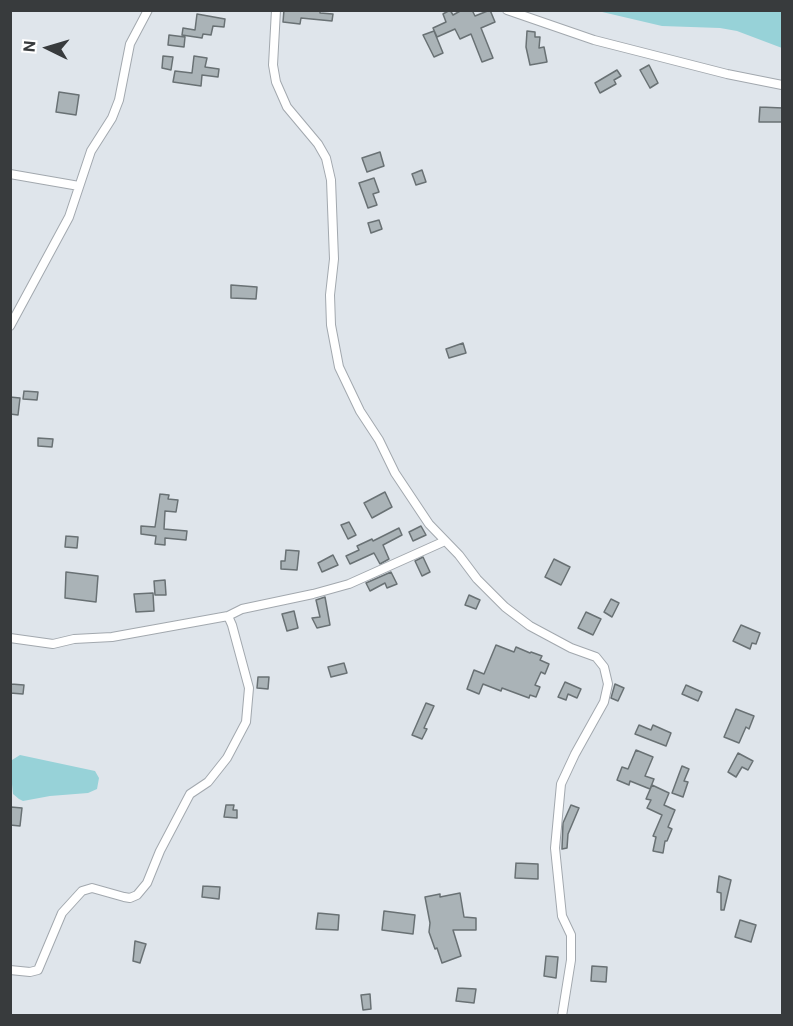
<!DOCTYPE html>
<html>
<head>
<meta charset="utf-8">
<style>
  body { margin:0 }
  #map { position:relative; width:793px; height:1026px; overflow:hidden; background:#dfe5eb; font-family:Roboto,sans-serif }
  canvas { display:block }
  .frame { position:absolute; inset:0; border:12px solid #383b3d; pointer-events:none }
  .north { position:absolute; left:18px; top:18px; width:60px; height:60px; -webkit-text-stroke:4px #fff; paint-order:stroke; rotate:275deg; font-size:16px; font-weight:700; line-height:24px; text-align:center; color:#383b3d }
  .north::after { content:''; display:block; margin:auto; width:21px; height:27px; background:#383b3d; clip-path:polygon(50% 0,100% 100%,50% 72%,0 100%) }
</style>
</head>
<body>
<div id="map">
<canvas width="793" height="1026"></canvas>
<div class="frame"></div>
<div class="north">N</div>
</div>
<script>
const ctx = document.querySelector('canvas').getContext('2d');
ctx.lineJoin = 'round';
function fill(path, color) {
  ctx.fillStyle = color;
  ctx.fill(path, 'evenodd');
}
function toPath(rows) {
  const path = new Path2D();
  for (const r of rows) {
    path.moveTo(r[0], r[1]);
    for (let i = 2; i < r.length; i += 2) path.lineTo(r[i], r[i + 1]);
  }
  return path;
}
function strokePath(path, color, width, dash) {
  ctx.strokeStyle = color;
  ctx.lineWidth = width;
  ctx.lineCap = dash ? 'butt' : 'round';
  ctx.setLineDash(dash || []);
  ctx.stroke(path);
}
const water = toPath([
  [598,11,782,11,782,48,737,31,720,28,662,26],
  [20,755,95,771,99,778,97,789,88,793,50,796,23,801,19,799,13,794,10,764,12,760]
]);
const building = toPath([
  [284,10,320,10,320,13,333,14,332,21,301,18,300,24,283,22,284,10],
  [450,10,453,15,462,10,472,10,475,16,490,10,495,22,481,28,493,58,482,62,471,34,460,39,455,29,437,37,433,28,446,22,443,14,450,10],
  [197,14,225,19,224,27,213,26,211,35,203,34,202,38,182,35,183,28,195,30,197,14],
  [434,31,443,53,434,57,423,35,434,31],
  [527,31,535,32,535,37,540,37,539,48,544,47,547,62,530,65,526,47,527,31],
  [169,35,185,37,184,47,168,45,169,35],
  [163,56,173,57,171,70,162,68,163,56],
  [194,56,207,58,205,67,219,69,218,77,202,75,201,86,173,82,175,71,192,73,194,56],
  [649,65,658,83,650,88,640,70,649,65],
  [617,70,621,76,614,80,616,84,600,93,595,83,617,70],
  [59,92,79,95,76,115,56,112,59,92],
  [760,107,783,108,783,122,759,122,760,107],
  [380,152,384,166,367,172,362,158,380,152],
  [422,170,426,182,416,185,412,174,422,170],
  [374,178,379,192,373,194,377,205,368,208,359,183,374,178],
  [379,220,382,229,371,233,368,223,379,220],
  [231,285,257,287,256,299,231,298,231,285],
  [463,343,466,353,449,358,446,349,463,343],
  [24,391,38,392,37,400,23,399,24,391],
  [10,397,20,398,18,415,10,414,10,397],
  [38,438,53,439,52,447,38,446,38,438],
  [385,492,392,507,372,518,364,503,385,492],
  [160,494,169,495,168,499,178,500,176,512,165,511,164,529,187,531,186,540,165,538,165,545,155,544,156,536,141,534,141,526,155,527,160,494],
  [349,522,356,535,348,539,341,525,349,522],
  [421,526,426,535,413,541,409,532,421,526],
  [399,528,402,535,383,545,389,559,380,564,374,553,350,564,346,556,359,550,357,546,372,539,373,541,399,528],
  [66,536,78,537,77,548,65,547,66,536],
  [286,550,299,551,297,570,281,569,281,561,285,561,286,550],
  [333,555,338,565,322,572,318,563,333,555],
  [423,557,430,572,422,576,415,561,423,557],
  [554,559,570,567,561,585,545,577,554,559],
  [66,572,98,576,96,602,65,598,66,572],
  [391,572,397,584,387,588,385,583,370,591,366,583,391,572],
  [165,580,166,595,155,595,154,581,165,580],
  [153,593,154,611,136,612,134,594,153,593],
  [469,595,480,600,476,609,465,605,469,595],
  [325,597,330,625,317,628,312,618,320,617,316,600,325,597],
  [611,599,619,603,612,617,604,612,611,599],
  [294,611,298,628,287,631,282,614,294,611],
  [586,612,601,619,593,635,578,628,586,612],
  [741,625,760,633,756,644,752,643,750,649,733,641,741,625],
  [496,645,514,652,516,647,530,653,531,652,542,656,540,660,549,664,545,674,541,672,535,685,540,687,536,697,530,695,529,698,502,688,501,691,483,684,479,694,467,689,474,670,484,674,496,645],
  [344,663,347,673,331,677,328,667,344,663],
  [258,677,269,677,268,689,257,688,258,677],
  [565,682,581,689,577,698,568,694,566,700,558,697,565,682],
  [11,684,24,685,23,694,10,693,11,684],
  [615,684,624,688,618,701,611,698,615,684],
  [686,685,702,692,698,701,682,694,686,685],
  [426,703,434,706,424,728,427,729,422,739,412,735,426,703],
  [736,709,754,716,749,729,746,727,739,743,724,737,736,709],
  [639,725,651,730,653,725,671,733,666,746,635,734,639,725],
  [636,750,653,757,645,776,654,779,650,789,630,781,629,785,617,780,622,767,628,769,636,750],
  [738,753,753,761,748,770,742,767,736,777,728,772,738,753],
  [682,766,689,769,684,781,688,782,683,797,672,793,682,766],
  [652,785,669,793,664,805,675,810,668,827,672,829,667,841,665,841,663,853,653,851,656,837,653,836,662,815,647,808,651,800,646,799,652,785],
  [226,805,234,805,233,810,237,810,237,818,224,817,226,805],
  [571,805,579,808,568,834,567,848,562,849,563,823,571,805],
  [11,807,22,808,20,826,10,825,11,807],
  [516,863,538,864,538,879,515,878,516,863],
  [719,876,731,880,724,910,721,910,721,893,717,892,719,876],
  [203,886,220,887,219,899,202,897,203,886],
  [460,893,464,917,476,918,476,930,453,930,461,956,442,963,437,948,435,949,429,932,430,923,425,897,440,894,440,897,460,893],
  [384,911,415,915,413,934,382,930,384,911],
  [318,913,339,915,338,930,316,929,318,913],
  [740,920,756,925,751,942,735,937,740,920],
  [135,941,146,944,140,963,133,961,135,941],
  [546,956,558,957,556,978,544,976,546,956],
  [592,966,607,967,606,982,591,981,592,966],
  [458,988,476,989,474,1003,456,1001,458,988],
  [370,994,371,1009,363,1010,361,995,370,994]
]);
const minor = toPath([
  [276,10,273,65,276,82,287,107,318,144,326,158,331,180,334,259,330,295,331,325,339,367,360,411,379,440,395,473,429,524,459,555,477,579,505,607,530,626,571,648,596,657,604,667,608,684,604,702,575,754,561,784,555,848,562,916,571,935,571,960,562,1016],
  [507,10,594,40,727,74,782,85],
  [10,174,79,186],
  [10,326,69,217,91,151,112,118,119,100,130,44,148,10],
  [10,638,53,644,74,639,112,637,228,616],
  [10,970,30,972,38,970,62,913,82,891,92,888,124,897,130,898,137,895,147,883,160,851,190,794,208,782,227,758,246,722,249,688,232,625,228,616,242,609,313,594,349,584,445,541]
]);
fill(water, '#97d2d8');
fill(building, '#aab3b7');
strokePath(building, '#697174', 1.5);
strokePath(minor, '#a2a8ae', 10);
strokePath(minor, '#fff', 8);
</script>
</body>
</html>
